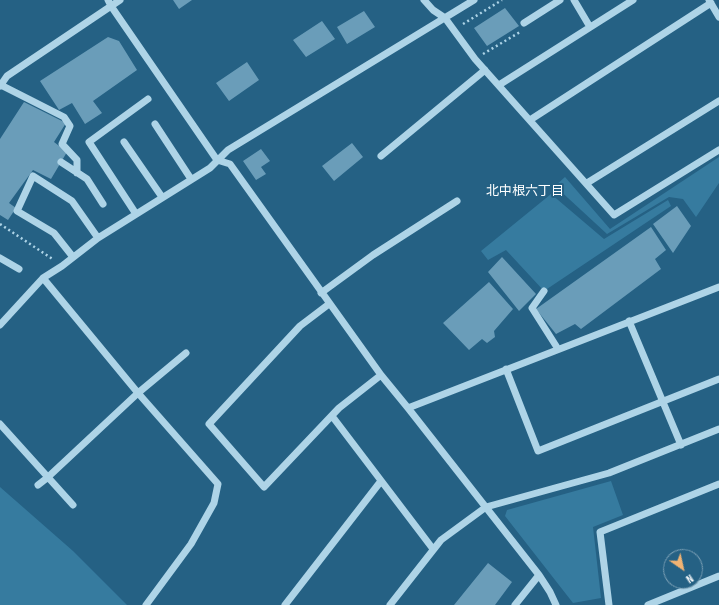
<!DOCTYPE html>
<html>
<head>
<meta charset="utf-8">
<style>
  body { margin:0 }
  #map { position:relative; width:719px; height:605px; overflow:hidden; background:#256184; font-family:"Sofia Sans Condensed",sans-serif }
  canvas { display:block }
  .north { position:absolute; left:663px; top:549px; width:40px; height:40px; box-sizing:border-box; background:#256184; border:1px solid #7ca0b5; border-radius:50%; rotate:146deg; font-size:11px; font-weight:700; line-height:16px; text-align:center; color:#fff }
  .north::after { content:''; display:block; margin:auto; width:14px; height:18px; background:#f1b373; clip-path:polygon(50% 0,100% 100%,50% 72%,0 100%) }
</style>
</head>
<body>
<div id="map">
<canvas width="719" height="605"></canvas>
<div class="north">N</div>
</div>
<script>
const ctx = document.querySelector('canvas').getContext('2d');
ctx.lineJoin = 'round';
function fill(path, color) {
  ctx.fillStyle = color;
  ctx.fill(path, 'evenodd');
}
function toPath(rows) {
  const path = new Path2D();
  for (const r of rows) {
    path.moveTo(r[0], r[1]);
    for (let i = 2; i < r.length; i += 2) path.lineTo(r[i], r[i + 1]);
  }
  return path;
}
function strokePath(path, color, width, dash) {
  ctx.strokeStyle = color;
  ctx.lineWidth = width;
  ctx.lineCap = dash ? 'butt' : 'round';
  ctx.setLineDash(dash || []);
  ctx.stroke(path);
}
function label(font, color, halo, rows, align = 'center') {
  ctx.font = font + ' "Sofia Sans Condensed","Noto Sans JP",sans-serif';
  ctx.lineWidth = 4;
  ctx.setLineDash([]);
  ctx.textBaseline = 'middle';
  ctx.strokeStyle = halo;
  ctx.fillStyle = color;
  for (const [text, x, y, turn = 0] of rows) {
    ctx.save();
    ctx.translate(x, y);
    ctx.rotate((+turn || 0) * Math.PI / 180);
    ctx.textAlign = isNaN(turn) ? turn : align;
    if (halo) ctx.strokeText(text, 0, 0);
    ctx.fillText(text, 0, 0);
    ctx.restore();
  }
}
const green = toPath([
  [719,157,719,183,696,217,683,199,669,197,607,234,555,186,565,177,610,229],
  [551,194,604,239,668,200,671,206,544,291,506,250,488,260,481,251],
  [611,481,623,515,593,527,601,598,573,603,505,516,507,510],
  [0,487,73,551,127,605,0,605]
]);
const building = toPath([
  [173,0,192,0,179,9],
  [505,8,519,26,487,46,474,28],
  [364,11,375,27,347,44,337,27],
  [322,21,335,39,306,57,293,40],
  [108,37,119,41,137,70,93,101,102,113,85,124,72,103,59,110,40,81],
  [247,62,259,80,229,101,216,83],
  [24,102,66,123,54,142,67,152,51,179,33,170,9,203,16,208,8,220,0,215,0,139],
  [352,143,363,157,334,181,322,166],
  [261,149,270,161,261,167,266,174,256,180,243,161],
  [677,206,691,226,673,253,653,224],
  [651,227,666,250,655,259,661,269,581,329,575,324,556,334,536,309],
  [502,257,536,294,519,311,488,272],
  [489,282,513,309,494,331,495,337,487,343,482,339,469,350,443,323],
  [488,563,512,582,495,605,454,605]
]);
const path = toPath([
  [463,24,502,0],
  [483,54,520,32],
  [0,224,54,260]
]);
const minor = toPath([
  [108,0,111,6,217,160,230,164,381,375,408,408,539,575,550,592,556,605],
  [424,0,433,10,445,18,475,59,614,215,719,150],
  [574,0,590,27],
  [709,0,719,17],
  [524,23,560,0],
  [1,85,64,117,70,126,62,144,77,160,77,173],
  [499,85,633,0],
  [0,86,7,76,120,0],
  [530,120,711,3],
  [155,124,191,179],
  [124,142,162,197],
  [381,156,485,70],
  [61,162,87,179,103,204],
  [587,183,719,101],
  [136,214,89,142,148,99],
  [73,257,54,233,17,211,33,176,72,201,98,238],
  [0,258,19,269],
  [43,278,138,393,218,484,214,503,191,544,146,605],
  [544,291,532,308,558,349],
  [321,293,373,255,457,201],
  [329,304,300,326,209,424,264,487,339,408,381,375],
  [629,321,681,445],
  [0,325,43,278,62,266,98,238,210,168,228,150,474,0],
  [506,369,538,451,719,379],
  [408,408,719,287],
  [332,416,433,549],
  [0,424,73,505],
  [38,485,47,478,138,393,186,353],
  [285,605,381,481],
  [390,605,441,540,486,507,609,473,719,429],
  [515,605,539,575],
  [609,605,600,532,719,484],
  [648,605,719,576]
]);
const neighbourhoodNames = [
  ["北中根六丁目",525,192]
];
fill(green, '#367b9f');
fill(building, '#6a9db9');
strokePath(path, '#aed4e7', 2.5, [2, 3]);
strokePath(minor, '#aed4e7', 7);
label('13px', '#fff', '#256184', neighbourhoodNames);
</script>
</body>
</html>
